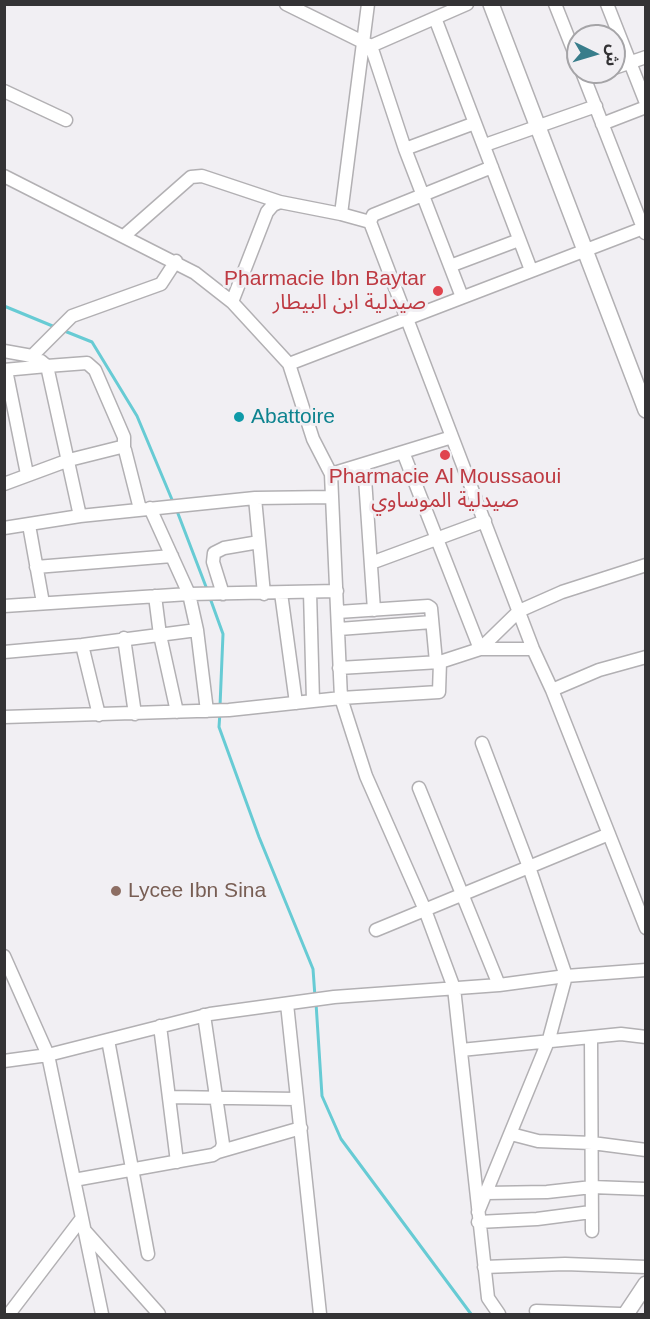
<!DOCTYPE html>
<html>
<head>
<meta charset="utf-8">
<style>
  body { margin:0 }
  #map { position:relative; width:650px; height:1319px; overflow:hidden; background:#f1eff3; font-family:Helvetica,"Noto Sans Arabic",sans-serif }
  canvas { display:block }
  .frame { position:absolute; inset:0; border:6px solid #343335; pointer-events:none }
  .north { position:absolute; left:566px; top:24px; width:60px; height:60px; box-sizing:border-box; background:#f1eff3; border:2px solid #a5a4a7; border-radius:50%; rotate:95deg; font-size:16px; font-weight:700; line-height:24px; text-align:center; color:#343335 }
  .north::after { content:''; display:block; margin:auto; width:21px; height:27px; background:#387d8b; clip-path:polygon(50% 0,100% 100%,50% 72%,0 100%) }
</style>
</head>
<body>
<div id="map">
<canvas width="650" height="1319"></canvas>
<div class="frame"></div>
<div class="north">ش</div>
</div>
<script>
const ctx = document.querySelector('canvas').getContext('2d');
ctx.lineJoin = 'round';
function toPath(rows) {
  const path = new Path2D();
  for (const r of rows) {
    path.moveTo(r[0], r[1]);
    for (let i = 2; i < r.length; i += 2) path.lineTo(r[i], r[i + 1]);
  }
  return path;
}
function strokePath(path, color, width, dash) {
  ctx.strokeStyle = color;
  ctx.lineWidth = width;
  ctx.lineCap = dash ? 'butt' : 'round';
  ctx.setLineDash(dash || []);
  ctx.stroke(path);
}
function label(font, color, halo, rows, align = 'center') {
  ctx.font = font + ' Helvetica,"Noto Sans Arabic",sans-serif';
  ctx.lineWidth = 6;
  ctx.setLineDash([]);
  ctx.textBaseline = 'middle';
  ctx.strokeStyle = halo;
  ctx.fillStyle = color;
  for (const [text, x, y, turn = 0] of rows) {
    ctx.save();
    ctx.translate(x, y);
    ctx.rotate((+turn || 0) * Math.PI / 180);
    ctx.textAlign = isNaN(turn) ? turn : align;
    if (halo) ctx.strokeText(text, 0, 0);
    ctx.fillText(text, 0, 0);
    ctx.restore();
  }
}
const stream = toPath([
  [4,306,55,327],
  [62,330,92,342,137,416,173,502],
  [177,511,208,592],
  [210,598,223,634,220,706],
  [220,712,219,727,259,837,313,969,315,997],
  [316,1003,322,1096,341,1139,471,1314]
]);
const minor = toPath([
  [286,4,371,46,405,149,462,297],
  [555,4,578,62],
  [607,4,646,103],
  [435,18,531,270],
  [371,46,467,4],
  [614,68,646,57],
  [582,72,645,233],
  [585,79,605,72],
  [4,91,66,120],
  [602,124,646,107],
  [485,145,596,106],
  [405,149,475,123],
  [492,167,373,215,370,222,533,649,552,690,646,928],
  [4,176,195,273,232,302,289,364,313,439,331,474,341,698,366,776,425,910,454,988,488,1298,499,1314],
  [341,214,370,222],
  [124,236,191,177,202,176,280,202],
  [450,266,519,240],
  [232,302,267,212,273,205,280,202,341,214,368,4],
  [4,351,32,356,72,316,161,284,176,261],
  [41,361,47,366,87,363,95,370,124,437,124,449],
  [289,364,646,227],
  [4,370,47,366,80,516],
  [6,370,27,474],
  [403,452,480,649],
  [364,464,374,610],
  [331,474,452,437],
  [4,484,69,460,121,447,125,450,140,509],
  [150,508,189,594,197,630,207,711],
  [29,525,43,603],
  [4,528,80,516,255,498],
  [371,563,485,521],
  [36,567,172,556],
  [310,592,313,701],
  [281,593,296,703],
  [223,594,213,562,214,553,224,548,259,542],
  [264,594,255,498,332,497],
  [155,596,160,635,177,712],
  [4,606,189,594,337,591],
  [338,612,428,606,431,608,436,662],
  [339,629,432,622],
  [124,638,135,714],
  [82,645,99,715],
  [480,649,519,611,562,592,646,565],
  [4,652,82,645,197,630],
  [339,668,440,662],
  [552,690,599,670,646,657],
  [4,717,229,710,341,698,439,692,440,662,480,649,533,649],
  [419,788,499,985],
  [376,930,609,834],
  [4,956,48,1055,102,1314],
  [287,1004,320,1314],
  [160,1026,177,1162],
  [591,1038,592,1231],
  [108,1040,148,1254],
  [461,1050,621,1034,646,1037],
  [4,1061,48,1055,210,1014,334,997,499,985,566,976,646,970],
  [169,1097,296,1099],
  [511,1134,538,1141,592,1143,646,1150],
  [218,1152,301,1128],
  [74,1180,213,1155,221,1150,223,1144,204,1015],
  [486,1193,547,1192,592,1187,646,1189],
  [478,1212,549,1039,566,976,529,867,482,743],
  [478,1222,537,1219,591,1212],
  [86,1232,159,1314],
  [484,1267,565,1264,646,1267],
  [536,1311,620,1314],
  [9,1314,82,1218]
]);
const major = toPath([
  [491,4,646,410],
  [626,1314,646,1284]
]);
const markers = [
  [438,291,6,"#e0444e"],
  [239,417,6,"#0f9aa8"],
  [445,455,6,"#e0444e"],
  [116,891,6,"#8d6e63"]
];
const healthNames = [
  ["Pharmacie Ibn Baytar",426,279],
  ["صيدلية ابن البيطار",426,303],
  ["Pharmacie Al Moussaoui",445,477,"center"],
  ["صيدلية الموساوي",445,501,"center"]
];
const cultureNames = [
  ["Abattoire",251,417]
];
const educationNames = [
  ["Lycee Ibn Sina",128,891]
];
strokePath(stream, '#67cbd4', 3);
strokePath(minor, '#b2b0b3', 15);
strokePath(major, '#b2b0b3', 18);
strokePath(minor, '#fff', 12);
strokePath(major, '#fff', 15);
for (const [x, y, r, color] of markers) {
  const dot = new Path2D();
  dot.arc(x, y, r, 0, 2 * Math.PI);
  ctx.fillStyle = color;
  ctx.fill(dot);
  strokePath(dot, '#f1eff3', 2);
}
label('21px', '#be3a42', '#f1eff3', healthNames, 'right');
label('21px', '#0d838f', '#f1eff3', cultureNames, 'left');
label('21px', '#785e54', '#f1eff3', educationNames, 'left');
</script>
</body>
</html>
